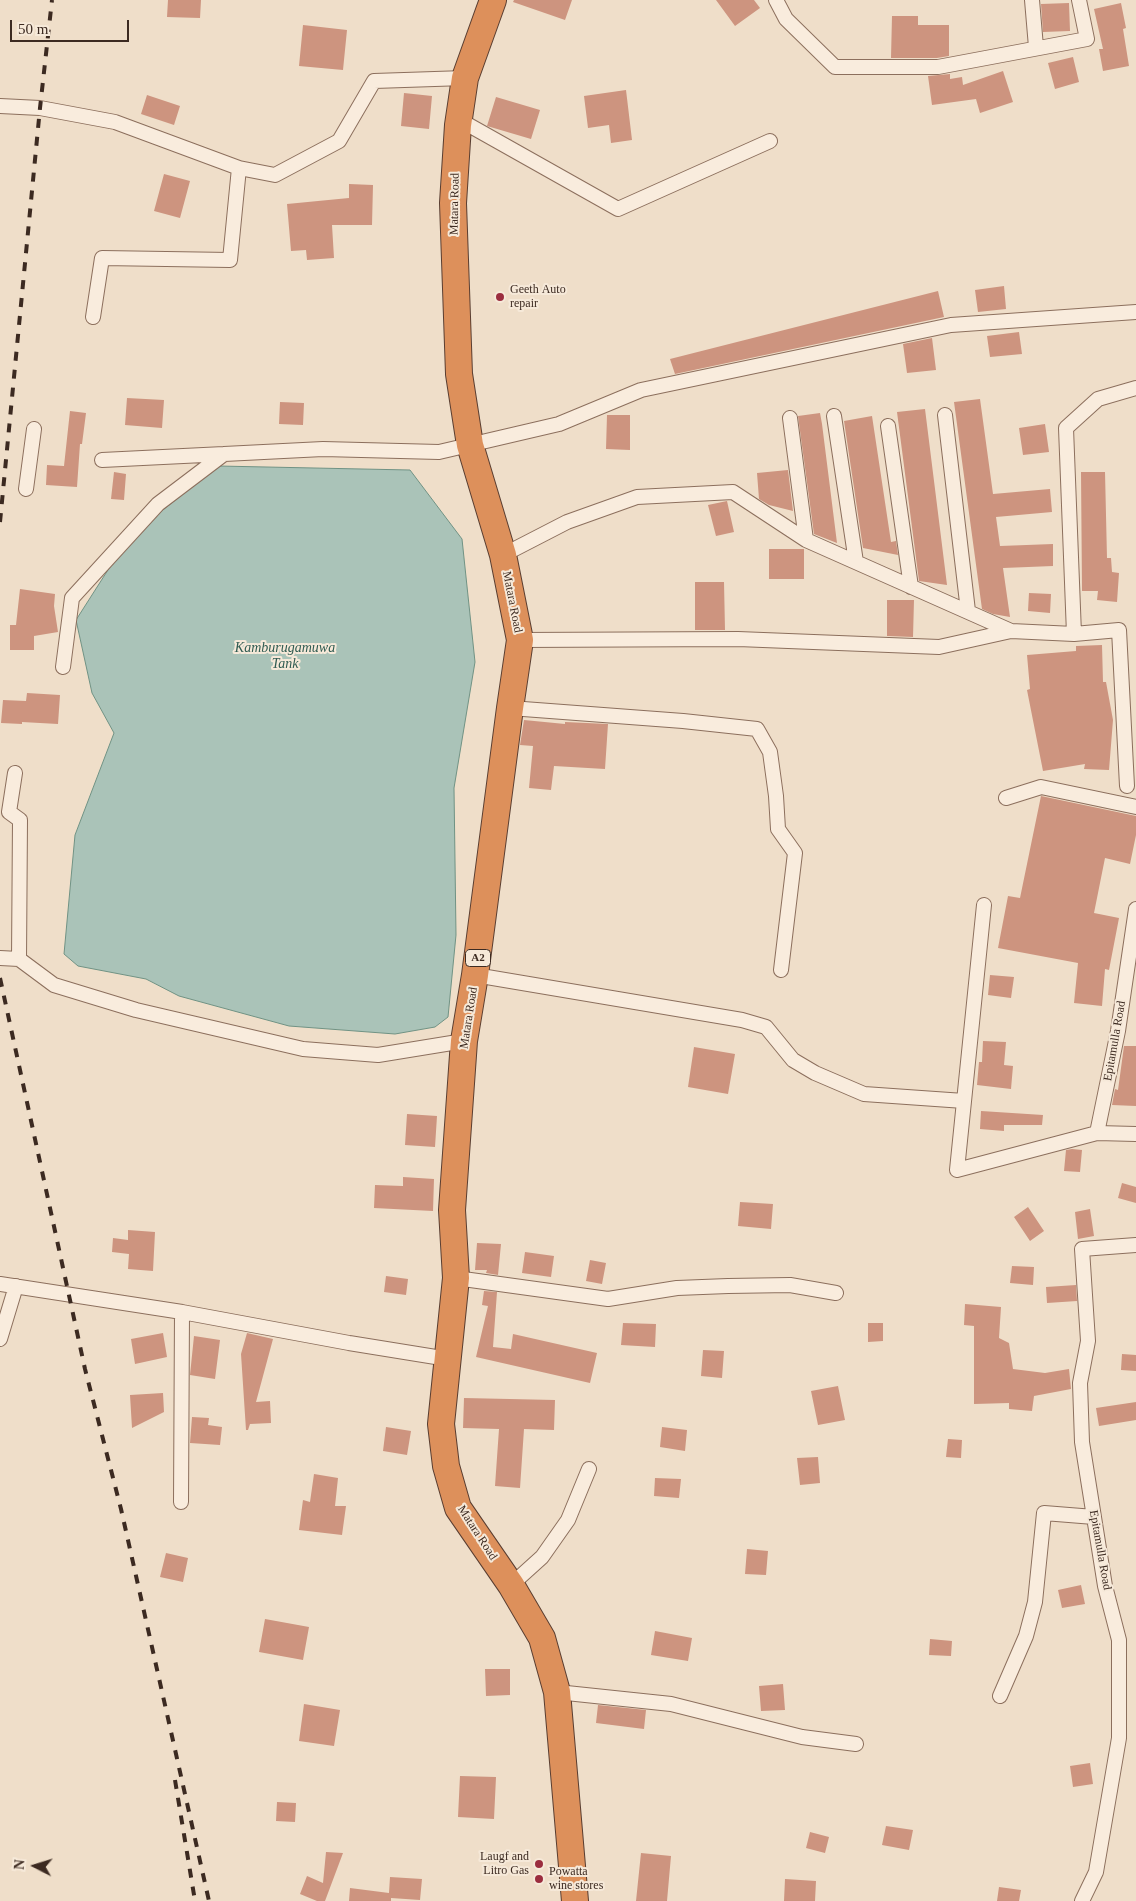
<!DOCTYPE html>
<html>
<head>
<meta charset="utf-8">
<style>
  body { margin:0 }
  #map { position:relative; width:1136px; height:1901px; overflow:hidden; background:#efdec9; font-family:Georgia,serif }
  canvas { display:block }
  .north { position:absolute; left:10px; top:1841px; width:50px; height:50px; -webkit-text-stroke:4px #f6e9d9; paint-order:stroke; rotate:275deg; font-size:14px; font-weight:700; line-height:20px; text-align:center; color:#3c2a21 }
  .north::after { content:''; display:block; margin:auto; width:18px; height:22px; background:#3c2a21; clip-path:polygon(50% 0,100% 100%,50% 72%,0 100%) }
  .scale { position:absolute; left:10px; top:20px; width:119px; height:22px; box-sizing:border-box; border:2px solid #3c2a21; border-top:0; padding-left:6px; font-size:15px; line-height:18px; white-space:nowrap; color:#3c2a21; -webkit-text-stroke:4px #f6e9d9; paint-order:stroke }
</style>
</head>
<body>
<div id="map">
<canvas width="1136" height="1901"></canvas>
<div class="north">N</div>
<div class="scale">50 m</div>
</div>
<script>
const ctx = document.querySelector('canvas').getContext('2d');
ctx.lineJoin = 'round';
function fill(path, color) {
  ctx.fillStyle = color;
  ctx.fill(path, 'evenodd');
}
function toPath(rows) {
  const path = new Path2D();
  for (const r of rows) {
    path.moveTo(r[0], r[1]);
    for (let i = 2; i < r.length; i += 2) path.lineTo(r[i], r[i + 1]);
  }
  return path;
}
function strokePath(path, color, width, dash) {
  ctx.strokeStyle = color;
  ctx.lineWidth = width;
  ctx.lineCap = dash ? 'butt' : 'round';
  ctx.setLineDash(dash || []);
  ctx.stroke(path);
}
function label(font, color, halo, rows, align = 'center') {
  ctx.font = font + ' Georgia,serif';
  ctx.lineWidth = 4;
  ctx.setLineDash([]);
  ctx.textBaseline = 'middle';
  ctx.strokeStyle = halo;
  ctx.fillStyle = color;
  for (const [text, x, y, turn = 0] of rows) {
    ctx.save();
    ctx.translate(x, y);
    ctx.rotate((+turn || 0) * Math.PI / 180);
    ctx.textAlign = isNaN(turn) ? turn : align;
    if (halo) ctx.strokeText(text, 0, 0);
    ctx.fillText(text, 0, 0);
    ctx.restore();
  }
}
const water = toPath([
  [218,466,410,470,462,539,475,662,454,788,456,935,448,1017,435,1027,395,1034,289,1026,179,996,146,979,78,966,64,954,75,835,114,733,92,693,76,620,129,537,218,466]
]);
const building = toPath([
  [168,0,201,0,200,18,167,17],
  [514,0,572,0,565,20,513,2],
  [716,0,754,0,760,8,735,26],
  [1069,3,1070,31,1043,32,1041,4],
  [1121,3,1126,28,1123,29,1129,66,1103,71,1099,49,1103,49,1094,9],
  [892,16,918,16,918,25,949,25,949,56,937,58,891,58],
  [303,25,347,30,343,70,299,66],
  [1073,57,1079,82,1055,89,1048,63],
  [1003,71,1013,102,980,113,976,99,932,105,928,76,950,74,950,79,962,77,963,85],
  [626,90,632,140,611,143,609,125,588,128,584,96],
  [404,93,432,96,429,129,401,126],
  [147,95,180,106,174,125,141,114],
  [496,97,540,110,531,139,487,126],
  [164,174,190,181,180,218,154,211],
  [349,184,373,185,372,225,332,225,334,258,307,260,306,250,291,251,287,204,349,198],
  [1004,286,1006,309,978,312,975,290],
  [938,291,944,317,675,374,670,359],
  [1019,332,1022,354,990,357,987,336],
  [932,338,936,370,907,373,903,344],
  [127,398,164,400,162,428,125,425],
  [980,399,993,494,1050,489,1052,512,996,517,1000,546,1053,544,1053,566,1003,568,1010,617,993,614,982,609,954,402],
  [280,402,304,403,303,425,279,424],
  [925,409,947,585,919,581,897,412],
  [70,411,86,413,82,444,80,444,77,487,46,485,47,465,64,466],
  [820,413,822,424,837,543,814,534,798,416],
  [607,415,630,415,630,450,606,449],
  [872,416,891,542,896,541,898,555,863,548,844,421],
  [1045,424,1049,452,1023,455,1019,428],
  [788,470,793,511,769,505,759,499,757,473],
  [114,472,126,474,124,500,111,499],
  [1081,472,1105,472,1107,558,1111,558,1112,572,1119,573,1117,602,1097,600,1098,591,1082,591],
  [727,501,734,532,716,536,708,505],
  [769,549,804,549,804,579,769,579],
  [695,582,724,582,725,630,695,630],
  [20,589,55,594,54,606,58,632,34,636,34,650,10,650,10,625,16,625],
  [1029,593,1051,594,1050,613,1028,611],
  [887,600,914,600,913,637,887,636],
  [1102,645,1103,682,1106,682,1113,720,1109,770,1084,769,1085,764,1043,771,1027,690,1030,689,1027,655,1076,651,1076,646],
  [27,693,60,695,58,724,22,722,22,724,1,723,3,700,26,701],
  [524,720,565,724,565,722,608,724,605,769,554,766,551,790,529,788,533,746,520,745],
  [1041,796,1136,816,1136,835,1130,864,1105,858,1094,913,1119,918,1109,970,1105,969,1102,1006,1074,1003,1078,963,998,948,1008,896,1020,898],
  [990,975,1014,977,1011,998,988,995],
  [983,1041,1006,1042,1004,1065,1013,1066,1011,1089,977,1085,979,1062,982,1062],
  [1124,1046,1136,1046,1136,1106,1112,1105,1115,1089,1118,1090],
  [694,1047,735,1054,728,1094,688,1087],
  [981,1111,1043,1115,1042,1125,1004,1125,1004,1131,980,1129],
  [407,1114,437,1116,435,1147,405,1145],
  [1072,1149,1082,1150,1080,1172,1064,1171,1066,1150],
  [403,1177,434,1179,433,1211,374,1208,375,1185,403,1186],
  [1122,1183,1136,1187,1136,1203,1118,1198],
  [740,1202,773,1204,771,1229,738,1226],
  [1028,1207,1044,1231,1030,1241,1014,1217],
  [1090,1209,1094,1236,1078,1239,1075,1212],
  [128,1230,155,1232,153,1271,128,1269,129,1254,112,1252,113,1238,128,1240],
  [477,1243,501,1244,498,1275,486,1273,487,1270,475,1270],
  [525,1252,554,1256,551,1277,522,1273],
  [590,1260,606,1263,602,1284,586,1281],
  [1012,1266,1034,1267,1033,1285,1010,1283],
  [386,1276,408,1279,406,1295,384,1292],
  [1076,1285,1077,1301,1047,1303,1046,1287],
  [484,1291,497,1292,493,1347,511,1349,513,1334,597,1353,590,1383,476,1357,488,1306,482,1305],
  [965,1304,1001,1307,999,1338,1009,1343,1013,1369,1045,1373,1069,1369,1071,1389,1034,1396,1032,1411,1009,1409,1009,1403,974,1404,974,1326,964,1325],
  [623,1323,656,1324,655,1347,621,1345],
  [868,1323,883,1323,883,1341,868,1342],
  [163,1333,167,1357,135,1364,131,1339],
  [247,1333,273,1339,256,1402,270,1401,271,1423,250,1424,248,1430,246,1430,241,1354],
  [194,1336,220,1340,215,1379,190,1375],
  [703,1350,724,1351,722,1378,701,1376],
  [1122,1354,1136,1355,1136,1371,1121,1370],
  [838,1386,845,1420,818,1425,811,1391],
  [163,1393,164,1412,132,1428,130,1395],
  [464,1398,555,1400,554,1430,524,1429,520,1488,495,1486,499,1429,463,1428],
  [1136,1402,1136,1420,1099,1426,1096,1408],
  [192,1417,209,1418,208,1425,222,1427,220,1445,190,1443],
  [386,1427,411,1431,407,1455,383,1451],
  [662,1427,687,1430,685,1451,660,1447],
  [948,1439,962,1440,961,1458,946,1457],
  [818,1457,820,1483,800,1485,797,1458],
  [314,1474,338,1478,335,1506,346,1506,342,1535,299,1530,303,1500,310,1502],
  [655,1478,681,1479,679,1498,654,1496],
  [747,1549,768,1551,766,1575,745,1574],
  [166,1553,188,1558,183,1582,160,1577],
  [1081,1585,1085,1604,1062,1608,1058,1590],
  [265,1619,309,1627,303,1660,259,1652],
  [655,1631,692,1638,688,1661,651,1655],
  [930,1639,952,1641,951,1656,929,1655],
  [485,1669,510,1669,510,1695,486,1696],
  [783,1684,785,1710,761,1711,759,1686],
  [304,1704,340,1710,334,1746,299,1741],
  [598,1705,646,1710,644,1729,596,1723],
  [1090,1763,1093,1784,1073,1787,1070,1766],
  [460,1776,496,1777,494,1819,458,1817],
  [277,1802,296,1803,295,1822,276,1821],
  [886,1826,913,1830,909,1850,882,1845],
  [810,1832,829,1837,825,1853,806,1848],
  [326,1852,343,1853,325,1901,317,1901,300,1894,307,1876,323,1883],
  [641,1853,671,1856,667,1901,636,1901],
  [390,1877,422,1879,420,1900,391,1898,391,1901,349,1901,350,1888,389,1893],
  [785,1879,816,1881,815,1901,784,1901],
  [999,1887,1021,1890,1019,1901,997,1901]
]);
const street = toPath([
  [776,0,786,19,835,67,938,67,1087,39,1079,0],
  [1032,0,1036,47],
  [0,106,40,108,115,122,239,168,275,175,339,141,374,81,465,78],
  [458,119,618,209,770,141],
  [93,317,102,258,230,260,239,168],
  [945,415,968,611],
  [834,416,856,562],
  [790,418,806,540],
  [888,426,911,587],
  [102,460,224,454],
  [26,489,34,429],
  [503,555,567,522,637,497,733,492,806,540,1011,631,1074,634,1119,630,1127,786],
  [1074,634,1066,428,1098,399,1136,388],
  [520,640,738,639,939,647,1011,631],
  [63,667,72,598,158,504,224,454,323,449,439,452,559,424,641,390,951,325,1136,312],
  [510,708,683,721,757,729,770,752,776,796,778,829,795,853,781,970],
  [15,773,9,812,20,820,19,959],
  [1006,798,1041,787,1136,807],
  [984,905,957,1170,1097,1133],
  [1136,909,1118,1031,1097,1133,1136,1134],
  [0,958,19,959,54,985,136,1010,303,1049,378,1055,464,1041],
  [475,975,742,1020,766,1027,793,1060,815,1073,864,1094,964,1101],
  [456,1278,608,1299,677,1288,728,1286,790,1285,836,1293],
  [0,1284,182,1312,349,1343,448,1359],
  [0,1339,16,1286],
  [181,1502,182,1312],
  [511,1585,542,1557,568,1520,589,1469],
  [557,1692,671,1704,802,1737,856,1744],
  [1000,1696,1026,1636,1035,1602,1044,1513,1094,1517],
  [1082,1901,1096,1872,1119,1738,1119,1640,1105,1586,1082,1442,1080,1383,1088,1341,1082,1249,1136,1245]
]);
const highway = toPath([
  [493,0,465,78,458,125,453,203,459,374,470,445,503,555,520,640,510,708,475,975,464,1041,452,1210,456,1278,441,1424,446,1466,458,1508,511,1585,542,1638,557,1692,575,1901]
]);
const rail = toPath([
  [0,522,40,108,52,0],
  [0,978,85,1369,121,1509,209,1901],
  [175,1780,195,1901]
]);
const markers = [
  [500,297,5,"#9b2d3e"],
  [539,1864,5,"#9b2d3e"],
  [539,1879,5,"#9b2d3e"]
];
const shields = [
  [478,958,25]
];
const shieldNames = [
  ["A2",478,958]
];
const streetNames = [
  ["Matara Road",455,204,-89],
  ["Matara Road",512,602,79],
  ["Matara Road",469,1018,-81],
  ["Epitamulla Road",1115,1041,-80],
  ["Matara Road",477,1533,57],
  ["Epitamulla Road",1100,1550,80]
];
const poiNames = [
  ["Geeth Auto",510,290],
  ["repair",510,304],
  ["Laugf and",529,1857,"right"],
  ["Litro Gas",529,1871,"right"],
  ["Powatta",549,1872],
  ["wine stores",549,1886]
];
const waterNames = [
  ["Kamburugamuwa",285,648],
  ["Tank",285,664]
];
fill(water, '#aac3b8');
strokePath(water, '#709284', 1);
fill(building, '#cd947f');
strokePath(street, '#8c6f5d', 16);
strokePath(highway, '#5a3e31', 28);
strokePath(street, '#f9ecdd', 14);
strokePath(highway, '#dd905b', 26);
strokePath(rail, '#3c2a21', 4, [9, 9]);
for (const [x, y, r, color] of markers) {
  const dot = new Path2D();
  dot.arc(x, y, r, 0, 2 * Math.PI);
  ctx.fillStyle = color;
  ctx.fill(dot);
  strokePath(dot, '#f6e9d9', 2);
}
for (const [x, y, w] of shields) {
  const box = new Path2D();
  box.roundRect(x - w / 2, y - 8.5, w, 17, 4);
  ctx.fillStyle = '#f6e9d9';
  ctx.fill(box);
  strokePath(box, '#3c2a21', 1);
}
label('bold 11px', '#3c2a21', null, shieldNames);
label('12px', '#3c2a21', '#f6e9d9', streetNames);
label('12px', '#3c2a21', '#f6e9d9', poiNames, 'left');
label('italic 14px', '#305c52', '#f6e9d9', waterNames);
</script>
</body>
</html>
